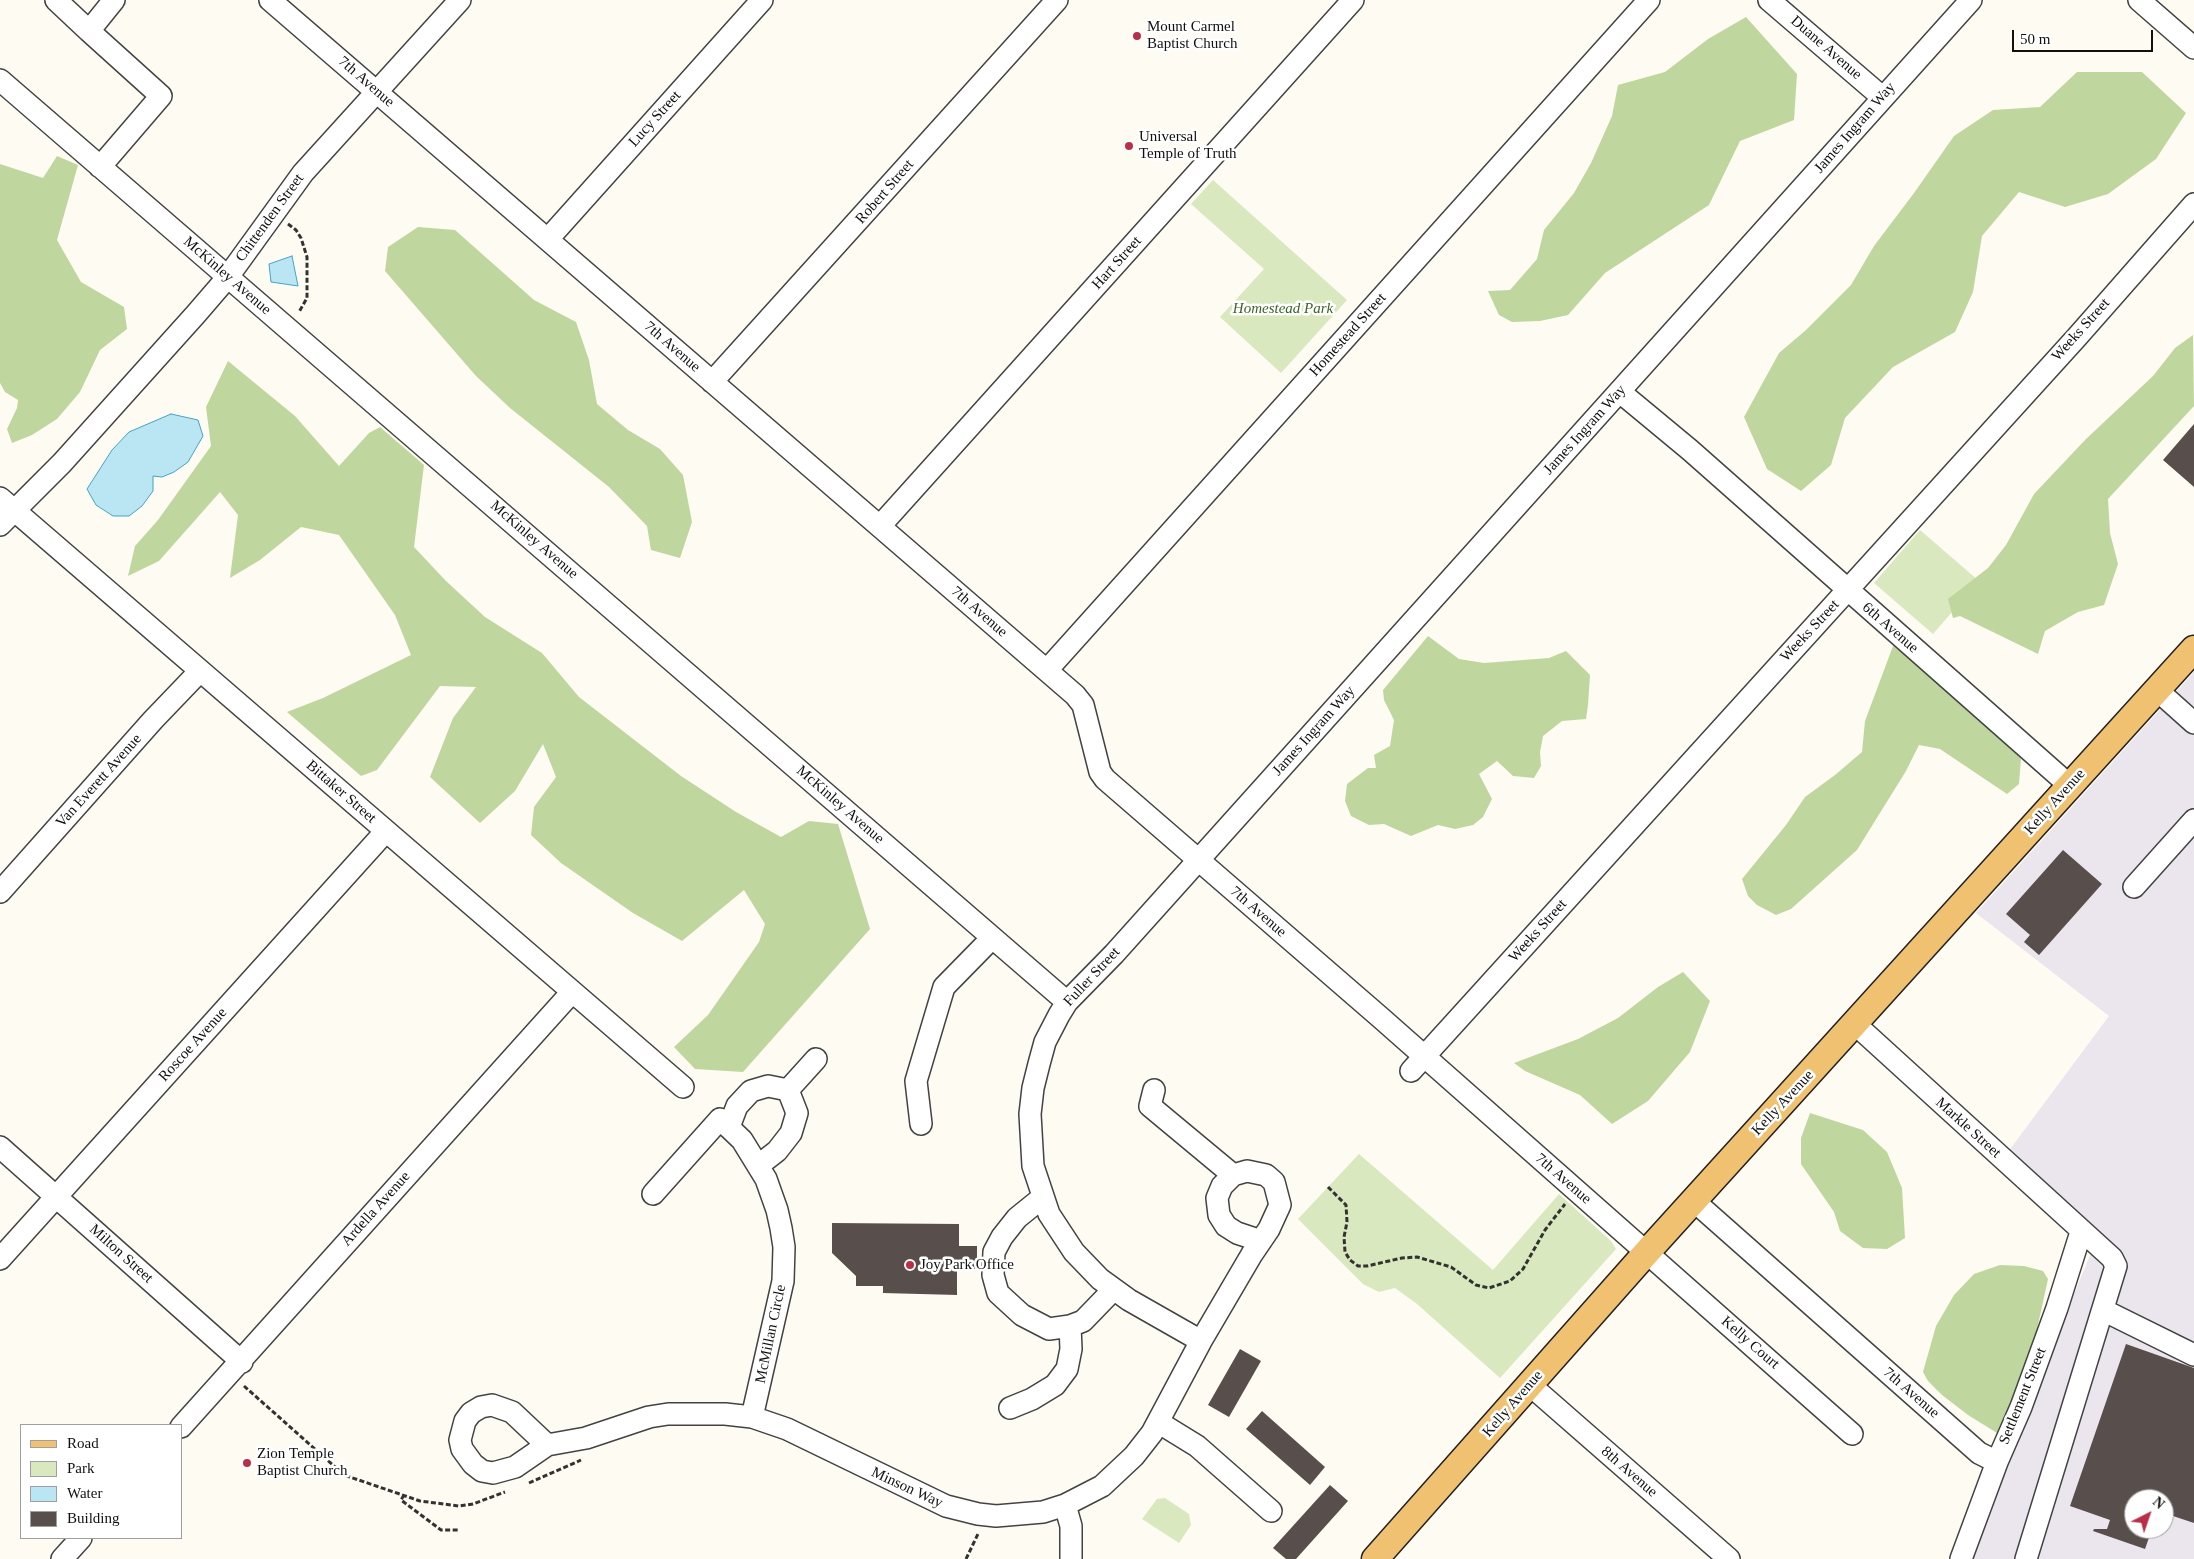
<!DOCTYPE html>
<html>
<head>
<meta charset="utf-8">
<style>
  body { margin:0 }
  #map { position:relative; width:2194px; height:1559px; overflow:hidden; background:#fefbf3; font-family:Georgia,serif }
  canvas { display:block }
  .legend { position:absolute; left:20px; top:1424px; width:162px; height:115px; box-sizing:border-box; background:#fff; border:1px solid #9f9f9f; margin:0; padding:6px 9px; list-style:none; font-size:15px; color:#101010 }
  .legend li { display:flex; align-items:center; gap:10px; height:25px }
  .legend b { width:25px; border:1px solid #9f9f9f }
  .north { position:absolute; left:2124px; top:1489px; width:50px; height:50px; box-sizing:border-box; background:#fff; border:1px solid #9f9f9f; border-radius:50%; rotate:41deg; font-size:14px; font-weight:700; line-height:20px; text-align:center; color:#101010 }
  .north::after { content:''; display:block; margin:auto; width:18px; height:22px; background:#b82f47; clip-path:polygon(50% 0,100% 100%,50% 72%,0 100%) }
  .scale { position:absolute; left:2012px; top:30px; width:141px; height:22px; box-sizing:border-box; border:2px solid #101010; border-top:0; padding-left:6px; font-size:15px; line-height:18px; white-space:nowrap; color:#101010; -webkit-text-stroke:4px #fff; paint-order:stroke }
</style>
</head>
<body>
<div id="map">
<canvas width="2194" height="1559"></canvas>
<ul class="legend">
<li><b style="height:6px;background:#f0c171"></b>Road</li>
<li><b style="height:14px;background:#d9e8be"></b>Park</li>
<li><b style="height:14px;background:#bae5f3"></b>Water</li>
<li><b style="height:14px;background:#584f4c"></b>Building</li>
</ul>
<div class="north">N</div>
<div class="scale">50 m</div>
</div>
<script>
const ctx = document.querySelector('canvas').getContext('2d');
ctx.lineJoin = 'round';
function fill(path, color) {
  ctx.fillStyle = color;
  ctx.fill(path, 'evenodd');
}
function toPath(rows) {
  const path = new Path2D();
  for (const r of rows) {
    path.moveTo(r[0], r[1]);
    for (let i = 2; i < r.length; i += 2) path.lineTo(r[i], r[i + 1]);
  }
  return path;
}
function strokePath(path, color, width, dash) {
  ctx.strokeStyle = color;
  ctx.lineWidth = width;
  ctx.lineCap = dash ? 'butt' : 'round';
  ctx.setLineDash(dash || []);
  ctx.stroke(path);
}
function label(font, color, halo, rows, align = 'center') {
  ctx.font = font + ' Georgia,serif';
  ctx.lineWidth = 5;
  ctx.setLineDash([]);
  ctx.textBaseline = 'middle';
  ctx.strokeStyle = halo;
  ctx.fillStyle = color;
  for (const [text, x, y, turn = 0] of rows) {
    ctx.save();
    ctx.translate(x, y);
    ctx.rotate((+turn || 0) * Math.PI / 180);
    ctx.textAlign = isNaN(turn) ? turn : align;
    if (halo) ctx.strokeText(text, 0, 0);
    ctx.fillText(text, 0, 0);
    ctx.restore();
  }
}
const industrial = toPath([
  [2194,672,2194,1559,1971,1559,2054,1342,2099,1234,2008,1152,2109,1016,1976,913],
  [2134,1499,2164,1499,2164,1529,2134,1529]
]);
const green = toPath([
  [1213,180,1347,300,1281,373,1220,317,1264,269,1191,204],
  [1920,530,1979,581,1933,634,1874,583],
  [1359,1154,1493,1270,1559,1194,1611,1241,1616,1249,1500,1378,1417,1304,1395,1288,1379,1292,1363,1284,1298,1219],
  [1165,1498,1189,1514,1191,1525,1179,1543,1142,1519,1157,1499]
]);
const forest = toPath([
  [1746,17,1797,74,1794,120,1740,141,1709,205,1605,273,1568,315,1540,321,1512,322,1499,315,1488,291,1510,290,1537,259,1544,230,1574,193,1591,163,1612,116,1618,85,1665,72,1708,39],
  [2077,72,2142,72,2186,113,2156,159,2108,194,2065,207,2019,192,1982,236,1973,292,1955,332,1893,367,1845,418,1831,465,1801,491,1767,469,1744,417,1779,353,1806,330,1851,285,1874,246,1914,193,1954,136,1993,110,2040,107],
  [57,156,78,165,57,240,81,282,124,307,127,329,100,350,80,392,57,419,32,435,12,443,7,429,17,408,18,400,5,392,0,383,0,164,43,178],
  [418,227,455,230,534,300,576,322,589,360,597,404,628,430,660,449,683,475,692,522,680,558,651,550,647,526,609,487,510,408,476,376,385,271,388,247],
  [2193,335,2194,406,2108,499,2110,533,2118,564,2104,605,2078,612,2045,631,2038,654,1960,616,1953,618,1948,599,1988,568,2006,545,2034,494,2086,439,2153,376,2175,348],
  [228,361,295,416,339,466,369,433,380,427,424,465,414,547,446,581,485,617,542,653,579,697,681,776,736,812,781,837,809,821,838,824,870,929,743,1072,695,1069,674,1047,708,1015,759,942,765,924,744,890,682,941,633,913,561,863,531,835,534,807,556,777,543,744,515,791,480,823,430,777,453,718,476,687,440,686,377,770,361,776,287,712,323,698,411,655,395,615,339,535,301,527,260,560,230,578,238,515,220,492,159,561,128,576,135,546,158,520,211,446,206,407],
  [1428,636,1459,659,1484,663,1549,658,1566,651,1590,675,1588,705,1586,719,1562,721,1543,736,1540,752,1541,766,1534,778,1513,776,1497,761,1479,774,1492,799,1483,817,1473,825,1455,829,1438,825,1411,836,1384,824,1369,825,1351,816,1345,801,1347,784,1368,768,1376,768,1374,755,1390,746,1394,720,1384,700,1383,690],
  [1893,646,1939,680,2013,749,2021,759,2019,784,2007,794,1940,749,1919,745,1906,771,1857,850,1791,909,1776,915,1757,905,1748,896,1742,879,1786,825,1805,797,1835,775,1862,752,1865,721],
  [1683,972,1710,1001,1690,1052,1648,1101,1612,1124,1580,1095,1525,1071,1514,1063,1578,1039,1618,1018,1658,987],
  [1810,1113,1863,1130,1887,1152,1902,1188,1905,1238,1887,1249,1863,1248,1840,1231,1834,1212,1801,1164,1801,1138],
  [2000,1265,2024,1266,2043,1271,2048,1279,2036,1334,2019,1389,1997,1433,1968,1415,1942,1395,1928,1381,1923,1372,1936,1326,1954,1295,1974,1274]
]);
const water = toPath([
  [292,256,298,286,271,282,269,264,292,256],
  [171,414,198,420,203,436,188,462,174,472,162,477,153,476,153,491,142,506,129,516,113,516,96,505,87,489,112,450,129,432,171,414]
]);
const building = toPath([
  [2194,424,2194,487,2163,460],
  [2063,850,2102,884,2039,955,2024,942,2030,935,2006,914],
  [832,1223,959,1224,959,1246,977,1246,977,1269,957,1269,957,1295,883,1293,883,1286,856,1286,856,1276,832,1253],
  [2126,1344,2194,1368,2194,1523,2164,1513,2164,1499,2134,1499,2134,1529,2152,1529,2145,1549,2093,1531,2094,1529,2107,1529,2110,1520,2070,1506],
  [1240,1349,1261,1361,1229,1417,1208,1405],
  [1262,1411,1325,1467,1310,1485,1246,1429],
  [1330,1485,1348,1501,1296,1559,1286,1559,1273,1548]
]);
const path = toPath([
  [288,224,296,230,301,238,307,257,307,298,299,312],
  [1328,1187,1346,1205,1347,1222,1344,1237,1345,1252,1350,1260,1358,1266,1367,1266,1402,1258,1417,1257,1451,1267,1476,1285,1489,1288,1510,1281,1523,1269,1545,1230,1565,1204],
  [244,1386,334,1466,347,1476,420,1501,459,1506,473,1504,505,1492],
  [529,1483,581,1460],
  [404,1495,401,1500,441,1530,460,1530],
  [966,1559,978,1534]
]);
const minor = toPath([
  [56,0,89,31,114,0],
  [270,0,1075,695,1083,705,1100,772,1105,779,1381,1018,1852,1434],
  [1769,0,1882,97],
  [2139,0,2194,48],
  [89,31,161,96,100,167],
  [0,80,1067,1002],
  [548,239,762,0],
  [712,382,1057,0],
  [1620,392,1690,450,2069,785],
  [0,498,683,1087],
  [0,525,62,463,196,314,227,278,303,173,460,0],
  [880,526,1353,0],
  [1047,670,1649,0],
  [2157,690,2194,723],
  [2134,887,2194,820],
  [0,892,153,720,200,671],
  [1855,1024,2112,1258,2116,1266,2026,1559],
  [1411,1071,2077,337,2194,204],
  [788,1090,816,1059],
  [1154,1090,1150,1106,1233,1175],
  [921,1124,916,1081,944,987,992,938],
  [729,1127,737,1106,751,1091,768,1086,788,1090,797,1113,791,1133,777,1151,759,1165],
  [0,1147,242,1362],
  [653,1194,720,1119,742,1140,766,1179,777,1210,781,1228,784,1247,783,1281,752,1417],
  [1043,1197,1017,1218,1002,1237,994,1252,993,1275,998,1293,1022,1315,1049,1329,1070,1326,1083,1321,1114,1289],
  [1694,1201,1979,1453,1997,1462],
  [0,1259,386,831],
  [2103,1310,2194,1355],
  [1201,1341,1129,1300,1100,1279,1074,1252,1049,1214,1033,1166,1030,1114,1033,1088,1039,1064,1045,1042,1059,1015,1067,1002,1114,954,1971,0],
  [1530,1385,1729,1559],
  [1010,1408,1032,1399,1055,1385,1067,1369,1071,1349,1070,1326],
  [1158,1422,1197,1446,1271,1511],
  [181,1427,572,992],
  [547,1445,512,1412,492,1405,481,1407,471,1413,465,1421,460,1440,462,1449,473,1464,482,1471,493,1473,515,1467,547,1445,586,1438,649,1417,668,1414,725,1414,752,1417,787,1429,946,1506,978,1514,996,1516,1043,1512,1065,1505,1102,1486,1134,1456,1152,1433,1201,1341,1252,1254,1269,1229,1280,1205,1274,1182,1266,1175,1247,1171,1233,1175,1222,1186,1217,1198,1219,1215,1226,1226,1237,1233,1261,1241],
  [1065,1505,1071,1526,1071,1559],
  [62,1559,81,1538],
  [1961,1559,1997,1462,2021,1407,2057,1308,2081,1232]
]);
const major = toPath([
  [1375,1559,1647,1252,2194,649]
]);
const markers = [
  [1137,36,5,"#b82f47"],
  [1129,146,5,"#b82f47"],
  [910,1265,5,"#b82f47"],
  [247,1463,5,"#b82f47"]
];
const poiNames = [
  ["Mount Carmel",1147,27],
  ["Baptist Church",1147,44],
  ["Universal",1139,137],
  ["Temple of Truth",1139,154],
  ["Joy Park Office",920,1265],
  ["Zion Temple",257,1454],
  ["Baptist Church",257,1471]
];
const streetNames = [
  ["Duane Avenue",1826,48,41],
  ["7th Avenue",366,82,41],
  ["Lucy Street",655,119,-48],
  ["James Ingram Way",1855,128,-49],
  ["Robert Street",885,192,-49],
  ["Chittenden Street",270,218,-54],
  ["Hart Street",1117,263,-48],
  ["McKinley Avenue",227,276,41],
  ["Weeks Street",2081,330,-48],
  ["Homestead Street",1348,335,-48],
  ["7th Avenue",672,347,41],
  ["James Ingram Way",1585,430,-48],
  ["McKinley Avenue",534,540,41],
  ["7th Avenue",979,612,41],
  ["6th Avenue",1890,628,41],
  ["Weeks Street",1810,631,-47],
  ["James Ingram Way",1314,731,-48],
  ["Van Everett Avenue",99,781,-48],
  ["Bittaker Street",341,792,41],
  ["Kelly Avenue",2055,802,-48],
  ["McKinley Avenue",840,805,41],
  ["7th Avenue",1258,912,41],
  ["Weeks Street",1538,931,-48],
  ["Fuller Street",1092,977,-47],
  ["Roscoe Avenue",193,1045,-48],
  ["Kelly Avenue",1783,1103,-47],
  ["Markle Street",1968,1128,42],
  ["7th Avenue",1563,1179,41],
  ["Ardella Avenue",376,1209,-48],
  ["Milton Street",121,1254,42],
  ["McMillan Circle",771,1334,-78],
  ["Kelly Court",1750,1343,41],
  ["7th Avenue",1911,1393,41],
  ["Settlement Street",2023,1396,-68],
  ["Kelly Avenue",1513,1404,-49],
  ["8th Avenue",1629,1472,41],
  ["Minson Way",907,1488,25]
];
const parkNames = [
  ["Homestead Park",1283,309]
];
fill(industrial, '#ebe5ed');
fill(green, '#d9e8be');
fill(forest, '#bfd79e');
fill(water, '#bae5f3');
strokePath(water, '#45a3c6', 1);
fill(building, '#584f4c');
strokePath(minor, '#434343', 24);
strokePath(major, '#212121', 29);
strokePath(path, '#323232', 3, [5, 2.5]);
strokePath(minor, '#fff', 21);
strokePath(major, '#f0c171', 26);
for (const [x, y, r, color] of markers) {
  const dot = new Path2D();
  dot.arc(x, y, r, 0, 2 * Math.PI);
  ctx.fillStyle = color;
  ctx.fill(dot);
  strokePath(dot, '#fff', 2);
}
label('15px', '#101010', '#fff', poiNames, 'left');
label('15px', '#101010', '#fff', streetNames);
label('italic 15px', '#396423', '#fff', parkNames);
</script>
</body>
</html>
